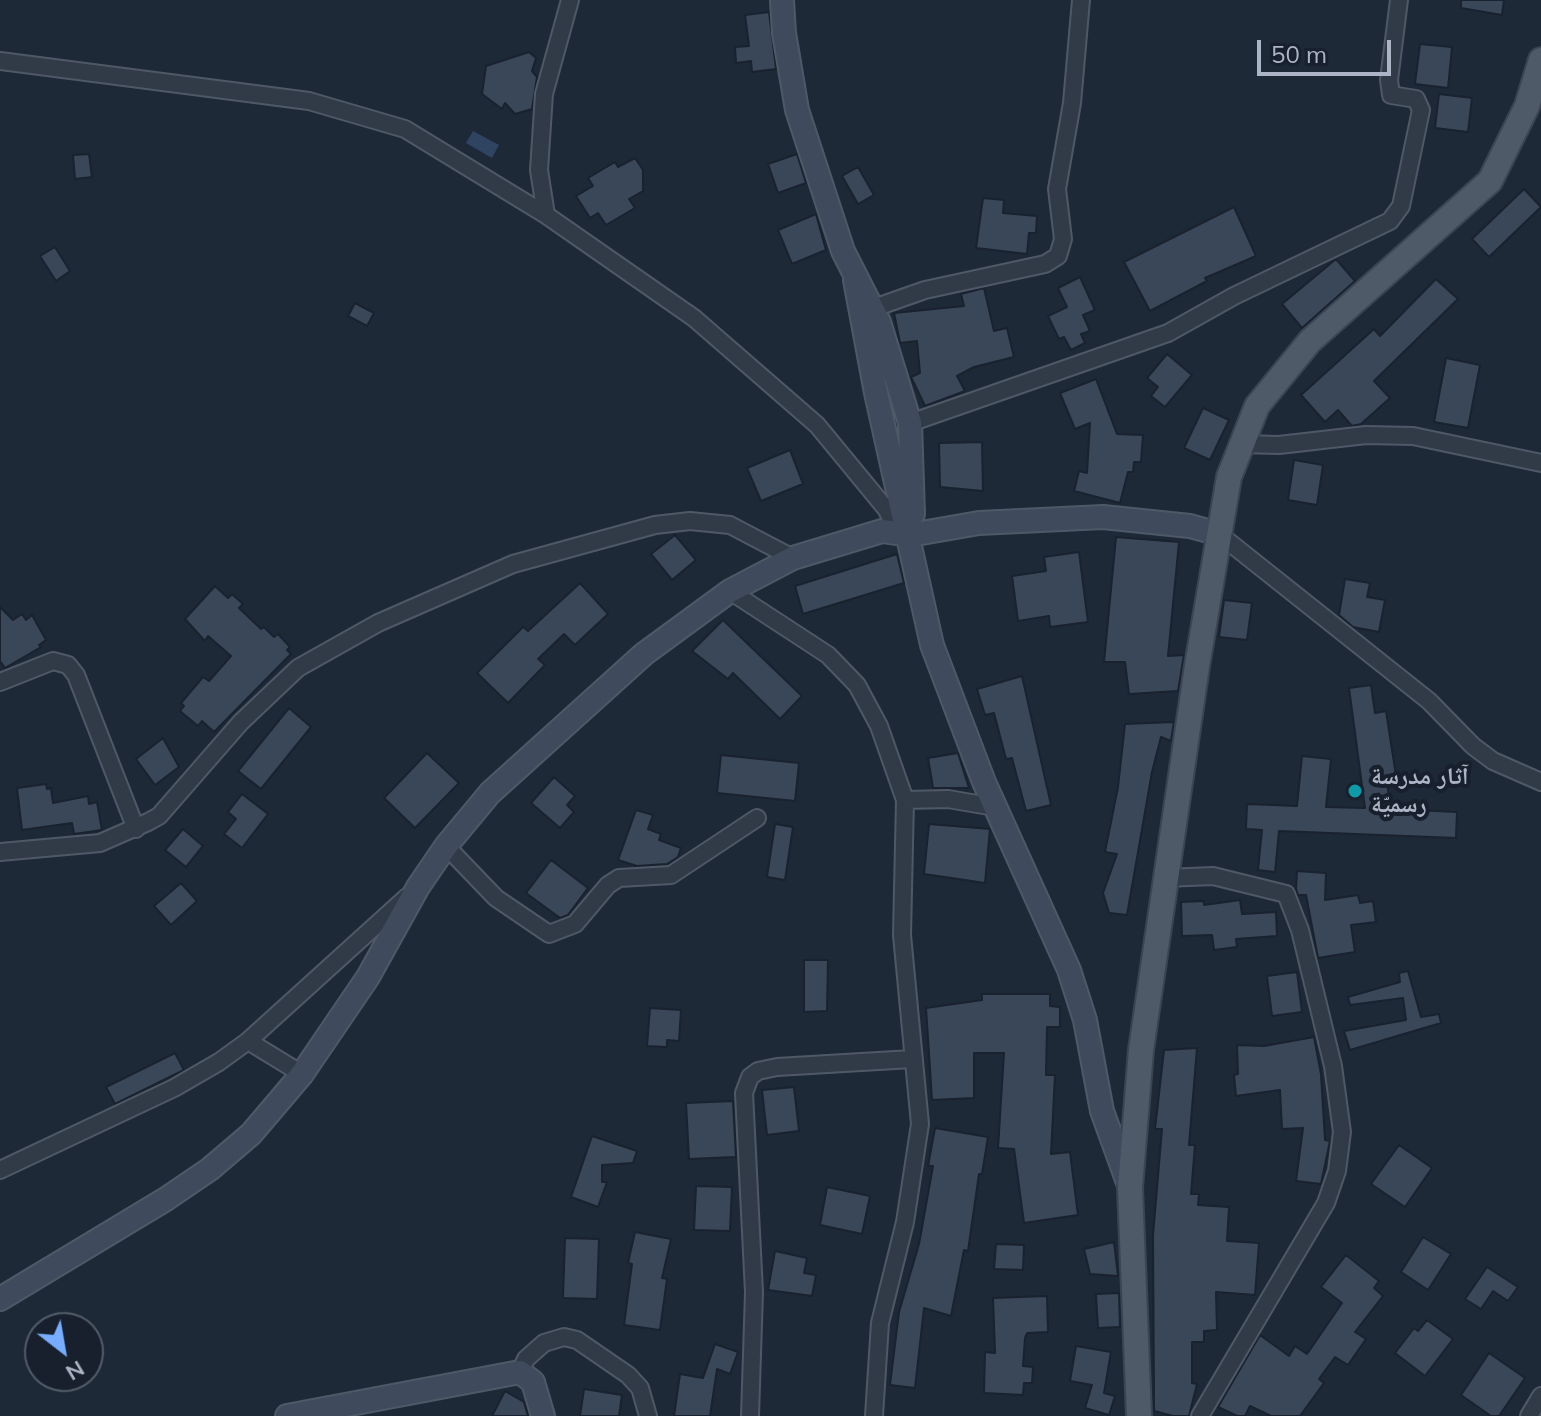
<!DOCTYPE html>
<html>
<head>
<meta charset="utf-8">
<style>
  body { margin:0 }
  #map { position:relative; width:1541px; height:1416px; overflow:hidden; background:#1e2938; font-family:Mulish,sans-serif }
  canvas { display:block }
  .north { position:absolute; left:24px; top:1312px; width:80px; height:80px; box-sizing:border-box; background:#17202c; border:2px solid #525c69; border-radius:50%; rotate:149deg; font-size:22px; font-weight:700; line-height:32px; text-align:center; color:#abb5c5 }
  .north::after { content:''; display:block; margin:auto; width:28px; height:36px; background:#77acff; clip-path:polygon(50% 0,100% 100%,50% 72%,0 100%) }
  .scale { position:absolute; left:1257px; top:40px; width:134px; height:36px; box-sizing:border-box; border:4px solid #abb5c5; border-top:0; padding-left:10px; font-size:24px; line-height:28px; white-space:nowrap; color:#abb5c5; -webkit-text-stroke:6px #17202c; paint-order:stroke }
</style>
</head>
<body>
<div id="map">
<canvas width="1541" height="1416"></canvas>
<div class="north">N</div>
<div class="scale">50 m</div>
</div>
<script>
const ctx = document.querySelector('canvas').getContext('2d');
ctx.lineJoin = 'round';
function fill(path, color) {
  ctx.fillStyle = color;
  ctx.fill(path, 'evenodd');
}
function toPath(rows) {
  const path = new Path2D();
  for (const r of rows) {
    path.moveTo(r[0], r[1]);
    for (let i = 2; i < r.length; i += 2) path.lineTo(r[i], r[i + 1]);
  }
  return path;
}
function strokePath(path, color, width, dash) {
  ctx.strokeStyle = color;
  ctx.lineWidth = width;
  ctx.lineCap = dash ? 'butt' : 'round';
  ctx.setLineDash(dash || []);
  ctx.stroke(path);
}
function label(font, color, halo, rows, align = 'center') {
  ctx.font = font + ' Mulish,"Noto Naskh Arabic",sans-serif';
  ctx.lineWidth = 8;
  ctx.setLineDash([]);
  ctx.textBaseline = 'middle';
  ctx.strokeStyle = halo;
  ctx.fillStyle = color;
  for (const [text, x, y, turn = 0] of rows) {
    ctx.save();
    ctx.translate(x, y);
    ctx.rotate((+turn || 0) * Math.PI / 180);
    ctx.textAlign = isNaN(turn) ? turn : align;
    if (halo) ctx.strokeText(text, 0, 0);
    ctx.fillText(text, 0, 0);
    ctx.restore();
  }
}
const water = toPath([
  [473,131,499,145,492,158,466,143]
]);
const building = toPath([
  [1461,0,1504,0,1502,15,1461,8,1461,0],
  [769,12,776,69,752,72,751,61,736,63,735,47,749,46,745,15,769,12],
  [1420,44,1452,47,1448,88,1415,84,1420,44],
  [529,52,536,58,532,71,537,77,532,109,515,114,505,103,502,109,482,94,486,66,529,52],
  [1439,94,1472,98,1468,132,1435,128,1439,94],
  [89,154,92,177,75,179,73,155,89,154],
  [797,154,806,183,778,193,768,164,797,154],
  [635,158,643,170,643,191,629,199,635,208,606,225,598,213,590,218,576,196,593,186,588,178,615,162,618,167,635,158],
  [858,167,874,195,858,204,842,176,858,167],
  [1524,189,1541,207,1489,257,1472,239,1524,189],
  [983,198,1004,200,1003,213,1037,216,1036,233,1029,233,1027,254,976,248,983,198],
  [1234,207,1256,256,1205,278,1207,281,1150,311,1124,262,1234,207],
  [816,214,826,250,792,264,778,230,816,214],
  [55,247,70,271,56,281,40,256,55,247],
  [1336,259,1355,281,1302,328,1282,304,1336,259],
  [1080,277,1095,310,1083,315,1090,331,1081,334,1085,343,1071,350,1064,337,1059,339,1048,316,1067,307,1058,288,1080,277],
  [1436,279,1458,299,1374,381,1390,398,1361,424,1352,426,1338,410,1325,422,1301,395,1374,329,1380,336,1436,279],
  [984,288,994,331,1007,328,1014,357,974,367,957,376,965,391,925,406,911,377,920,373,917,341,900,343,894,313,964,306,961,294,984,288],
  [355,303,374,313,367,326,348,316,355,303],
  [1167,354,1192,375,1165,407,1151,396,1158,387,1147,378,1167,354],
  [1446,358,1480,365,1468,428,1434,422,1446,358],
  [1096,379,1117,434,1143,435,1141,462,1134,462,1133,472,1128,472,1120,503,1074,491,1079,471,1087,473,1090,423,1075,429,1060,393,1096,379],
  [1203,408,1229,420,1210,460,1184,448,1203,408],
  [982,442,983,491,940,487,939,443,982,442],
  [790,450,803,484,761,501,747,468,790,450],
  [1294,460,1323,465,1317,505,1288,500,1294,460],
  [675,535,696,560,672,580,651,554,675,535],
  [1116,537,1179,542,1168,656,1184,655,1178,691,1129,694,1125,662,1104,662,1116,537],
  [1079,552,1088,622,1050,627,1049,616,1018,621,1012,576,1046,571,1044,557,1079,552],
  [897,554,904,583,803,614,795,586,897,554],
  [1345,579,1370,583,1367,597,1385,600,1379,632,1353,627,1339,615,1345,579],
  [580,583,608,614,575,645,564,634,538,659,545,665,508,703,477,673,523,627,528,631,580,583],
  [215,586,228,598,232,594,243,604,239,608,261,629,264,627,274,637,278,634,290,647,287,650,291,654,214,732,202,721,198,726,180,711,184,706,181,703,203,677,209,681,231,656,208,636,205,641,185,619,215,586],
  [1224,600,1252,603,1247,640,1219,637,1224,600],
  [0,607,13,620,22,614,26,620,32,615,46,640,39,645,41,647,5,668,0,661,0,607],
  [723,620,802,696,780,719,733,673,728,679,692,651,723,620],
  [1022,676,1051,805,1026,811,1012,758,1006,759,994,713,985,715,977,689,1022,676],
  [1371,685,1375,713,1386,711,1397,782,1387,783,1391,809,1457,812,1456,838,1279,831,1275,872,1258,870,1262,830,1246,829,1247,804,1297,806,1302,756,1331,759,1326,807,1365,808,1349,688,1371,685],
  [289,708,311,727,261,789,238,771,289,708],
  [1174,722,1171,741,1161,737,1152,772,1127,915,1109,913,1103,893,1117,854,1105,852,1118,787,1125,724,1174,722],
  [163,738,179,767,155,785,136,759,163,738],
  [427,753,459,783,415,828,384,798,427,753],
  [958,753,969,788,933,788,928,758,958,753],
  [721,755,799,763,795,801,717,793,721,755],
  [554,777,575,796,567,805,574,812,560,828,531,803,554,777],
  [46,784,47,789,51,788,53,803,88,796,89,804,97,802,102,830,74,834,72,823,22,830,17,788,46,784],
  [242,794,268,814,242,848,224,834,236,819,228,812,242,794],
  [636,810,653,815,648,829,661,834,659,840,681,848,678,857,667,864,637,866,618,860,636,810],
  [775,824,793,827,785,880,767,877,775,824],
  [929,824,990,829,985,883,924,874,929,824],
  [183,829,203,846,186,867,165,850,183,829],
  [551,860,588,888,568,915,560,918,526,893,551,860],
  [1297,871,1326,873,1325,900,1358,895,1360,903,1373,901,1376,922,1351,925,1355,952,1318,958,1306,895,1298,895,1296,889,1297,871],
  [181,883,197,901,171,925,154,906,181,883],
  [1240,900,1242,914,1276,912,1277,936,1236,939,1237,947,1214,950,1212,935,1182,936,1181,902,1204,901,1204,905,1240,900],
  [804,960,828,960,827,1011,804,1012,804,960],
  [1408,971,1421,1017,1439,1014,1441,1023,1350,1050,1344,1031,1406,1020,1403,998,1350,1005,1348,997,1400,982,1399,973,1408,971],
  [1297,972,1302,1012,1272,1016,1267,976,1297,972],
  [982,994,1050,994,1050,1006,1060,1007,1060,1027,1047,1027,1046,1075,1055,1075,1051,1154,1070,1152,1078,1215,1024,1223,1014,1149,998,1148,1004,1053,974,1053,974,1098,932,1100,926,1008,982,1000,982,994],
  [650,1008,681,1010,679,1041,667,1040,667,1047,647,1046,650,1008],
  [1314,1037,1321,1074,1325,1140,1330,1141,1321,1184,1296,1181,1303,1128,1282,1129,1280,1090,1236,1096,1234,1075,1238,1074,1237,1045,1264,1046,1314,1037],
  [1197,1048,1189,1145,1195,1145,1191,1194,1199,1194,1198,1205,1229,1207,1227,1241,1259,1243,1255,1295,1216,1292,1217,1330,1204,1331,1204,1342,1192,1342,1192,1383,1197,1384,1189,1416,1173,1416,1154,1411,1153,1235,1162,1129,1155,1129,1164,1050,1197,1048],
  [175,1053,184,1070,115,1104,106,1087,175,1053],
  [794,1087,799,1131,767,1135,762,1090,794,1087],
  [733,1101,736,1157,689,1159,686,1103,733,1101],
  [935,1128,988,1137,982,1174,979,1174,968,1251,964,1250,951,1316,924,1308,915,1388,890,1385,899,1312,919,1244,933,1166,928,1166,935,1128],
  [592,1136,637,1151,633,1163,602,1165,602,1182,607,1182,598,1207,571,1197,592,1136],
  [1399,1145,1432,1168,1405,1207,1371,1184,1399,1145],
  [696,1186,732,1187,730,1231,694,1230,696,1186],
  [827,1187,870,1196,862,1234,820,1225,827,1187],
  [635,1232,671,1239,662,1278,667,1279,660,1330,624,1325,632,1264,628,1263,635,1232],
  [1423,1237,1451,1254,1428,1290,1401,1272,1423,1237],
  [565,1238,599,1239,597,1299,563,1298,565,1238],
  [1114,1242,1118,1276,1090,1274,1084,1249,1114,1242],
  [996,1244,1024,1245,1023,1270,994,1269,996,1244],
  [775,1251,807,1258,804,1273,816,1275,812,1296,768,1290,775,1251],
  [1346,1255,1379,1281,1374,1288,1383,1296,1355,1332,1366,1339,1348,1365,1335,1357,1319,1379,1324,1383,1300,1416,1271,1416,1250,1406,1245,1416,1237,1416,1218,1407,1260,1335,1289,1356,1295,1346,1307,1354,1342,1303,1321,1287,1346,1255],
  [1487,1267,1518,1287,1508,1301,1493,1291,1481,1309,1465,1299,1487,1267],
  [1119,1293,1120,1327,1098,1328,1096,1294,1119,1293],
  [1047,1296,1048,1332,1027,1333,1025,1338,1023,1366,1033,1367,1032,1383,1024,1383,1023,1395,984,1393,985,1352,995,1353,993,1298,1047,1296],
  [1427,1320,1453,1339,1425,1376,1395,1353,1414,1328,1418,1331,1427,1320],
  [715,1344,738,1352,730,1374,717,1369,710,1416,674,1416,680,1374,703,1378,715,1344],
  [1076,1346,1111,1352,1104,1393,1115,1396,1109,1415,1085,1408,1092,1385,1070,1381,1076,1346],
  [1489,1353,1525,1378,1499,1416,1491,1416,1461,1395,1489,1353],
  [584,1389,622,1395,619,1416,580,1416,584,1389],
  [505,1391,524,1402,528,1416,492,1416,505,1391]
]);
const street = toPath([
  [0,61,309,101,405,129,546,215,694,318,817,425,887,510,897,532],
  [546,215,539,170,544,94,570,0],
  [871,309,925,290,1045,264,1058,256,1063,239,1057,189,1072,103,1081,0],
  [910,423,1168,333,1234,296,1390,221,1401,206,1421,110,1416,99,1391,95,1389,80,1399,0],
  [1240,444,1279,445,1366,435,1413,436,1541,463],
  [1219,534,1429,701,1473,746,1493,761,1541,782],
  [730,591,828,655,857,685,879,726,905,800],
  [0,682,53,661,68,665,76,675,136,829],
  [446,846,496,898,549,934,575,924,608,885,619,878,671,875,757,818],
  [0,852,100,843,148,822,159,816,241,722,298,668,378,623,513,564,655,525,690,521,730,525,793,558],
  [1165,878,1213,876,1286,894,1300,930,1333,1066,1342,1132,1337,1171,1326,1203,1200,1416],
  [248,1041,302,1074],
  [0,1170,174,1088,219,1062,248,1041,407,897],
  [520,1372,526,1359,544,1343,564,1337,577,1340,628,1375,640,1388,648,1416],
  [750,1416,754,1292,744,1093,750,1077,758,1071,777,1067,912,1059],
  [874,1416,880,1323,905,1222,920,1124,902,935,905,800,948,799,995,807],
  [1529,1416,1541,1396]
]);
const secondary = toPath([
  [782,0,784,33,797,110,843,251,879,322,910,423,913,514],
  [855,280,876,393,932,645,984,782,1069,970,1085,1020,1102,1111,1130,1188],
  [0,1299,166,1199,210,1169,251,1134,302,1074,368,977,418,887,446,846,490,793,644,654,730,591,793,558,882,531,910,535,979,523,1103,517,1190,526,1219,534],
  [287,1416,520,1372,533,1382,543,1416]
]);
const primary = toPath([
  [1139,1416,1130,1188,1141,1050,1197,666,1229,477,1257,406,1310,341,1490,181,1527,106,1541,60]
]);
const markers = [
  [1355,791,8,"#0f9aa8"]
];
const poiNames = [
  ["آثار مدرسة",1371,777],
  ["رسميّة",1371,805]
];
fill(water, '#2f4461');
fill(building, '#394758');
strokePath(building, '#19222e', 2);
strokePath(street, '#4f5866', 20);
strokePath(secondary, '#4f5866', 26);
strokePath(primary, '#3b4452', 28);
strokePath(street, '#313b48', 16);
strokePath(secondary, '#3f4a5c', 22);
strokePath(primary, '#4f5a69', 24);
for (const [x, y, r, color] of markers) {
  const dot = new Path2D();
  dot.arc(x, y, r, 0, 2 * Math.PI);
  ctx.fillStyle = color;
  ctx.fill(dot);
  strokePath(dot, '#17202c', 3);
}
label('bold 24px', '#abb5c5', '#17202c', poiNames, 'left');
</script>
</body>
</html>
